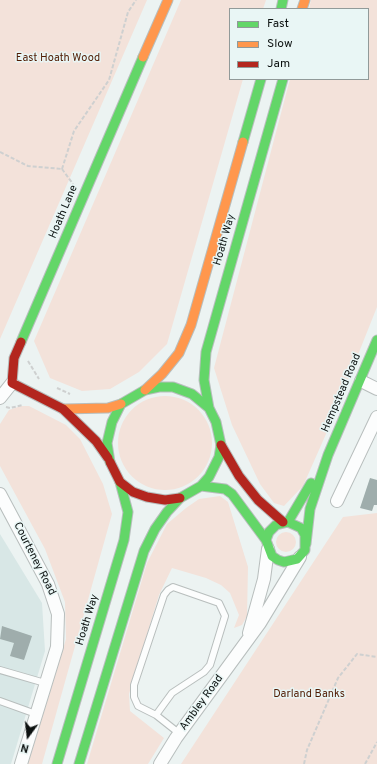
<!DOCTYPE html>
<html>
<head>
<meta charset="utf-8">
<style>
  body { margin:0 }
  #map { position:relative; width:377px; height:764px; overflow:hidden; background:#ecf3f2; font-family:Overpass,sans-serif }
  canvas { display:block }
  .legend { position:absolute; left:229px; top:8px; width:140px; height:72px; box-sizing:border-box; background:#e9f6f5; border:1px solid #919a99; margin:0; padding:5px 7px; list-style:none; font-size:12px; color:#0c1110 }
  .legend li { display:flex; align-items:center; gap:8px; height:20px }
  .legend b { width:20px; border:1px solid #919a99 }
  .north { position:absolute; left:8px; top:716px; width:40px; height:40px; -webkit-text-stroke:3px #e9f6f5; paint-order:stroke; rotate:195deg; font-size:11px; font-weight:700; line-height:16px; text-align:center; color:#0c1110 }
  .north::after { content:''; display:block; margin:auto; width:14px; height:18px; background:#0c1110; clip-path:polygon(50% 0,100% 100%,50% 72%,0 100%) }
</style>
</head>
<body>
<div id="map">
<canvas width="377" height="764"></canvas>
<ul class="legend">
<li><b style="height:5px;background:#63d668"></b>Fast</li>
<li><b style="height:5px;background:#ff974d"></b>Slow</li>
<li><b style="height:5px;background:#b3261e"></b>Jam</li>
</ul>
<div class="north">N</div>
</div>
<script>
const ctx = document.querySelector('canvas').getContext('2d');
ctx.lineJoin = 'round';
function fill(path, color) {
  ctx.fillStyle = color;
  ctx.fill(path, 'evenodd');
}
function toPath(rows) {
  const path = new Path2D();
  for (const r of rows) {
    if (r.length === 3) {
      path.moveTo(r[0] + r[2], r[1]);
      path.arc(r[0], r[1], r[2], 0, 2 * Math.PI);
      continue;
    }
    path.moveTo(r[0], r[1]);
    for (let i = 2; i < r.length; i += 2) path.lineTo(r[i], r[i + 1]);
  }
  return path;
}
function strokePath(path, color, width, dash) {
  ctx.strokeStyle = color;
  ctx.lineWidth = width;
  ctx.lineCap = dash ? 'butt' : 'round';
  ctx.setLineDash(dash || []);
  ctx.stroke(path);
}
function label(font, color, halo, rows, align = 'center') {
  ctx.font = font + ' Overpass,sans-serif';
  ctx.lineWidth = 3;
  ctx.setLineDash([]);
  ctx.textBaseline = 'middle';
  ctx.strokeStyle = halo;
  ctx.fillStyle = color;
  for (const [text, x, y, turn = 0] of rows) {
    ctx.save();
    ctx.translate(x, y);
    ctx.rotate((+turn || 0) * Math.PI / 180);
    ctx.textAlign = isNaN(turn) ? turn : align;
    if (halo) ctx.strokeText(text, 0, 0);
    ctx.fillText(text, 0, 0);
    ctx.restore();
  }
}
const built = toPath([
  [0,534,42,603,45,651,11,764,0,764]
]);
const green = toPath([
  [0,0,147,0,0,339],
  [181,0,266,0,263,9,230,9,230,79,243,79,167,344,139,372,110,389,82,391,50,378,34,341],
  [311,0,377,0,377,307,330,425,303,486,284,506,274,503,260,484,232,425,214,368,290,79,368,79,368,9,309,9],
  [165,443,47],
  [21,406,29,406,66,425,80,439,103,484,112,514,42,764,28,764,66,639,65,602,45,549,0,466,0,424,9,410],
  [220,496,228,502,248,567,247,616,242,625,234,628,239,615,230,593,221,585,206,578,172,568,159,595,129,694,130,711,164,738,148,764,87,764,147,563,167,524,186,508,199,499],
  [377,513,377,764,181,764,343,517],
  [286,542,10]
]);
const building = toPath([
  [370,478,377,480,377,505,374,505,372,511,360,508],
  [2,626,32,636,24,660,10,656,14,643,0,639]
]);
const path = toPath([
  [0,152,28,166,62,169],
  [62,169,74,131,109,80,128,12,136,0],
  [62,169,73,184],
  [28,361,39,379],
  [57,388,70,394],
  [6,407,10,408,23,405],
  [304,764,307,750,338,678,357,654,377,657],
  [365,764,377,742]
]);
const lane = toPath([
  [0,670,45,683],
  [0,701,36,714],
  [156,715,172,693,204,672,210,665,225,616,219,603,173,587,168,590,164,595,134,685,134,697,138,706,156,715,180,734]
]);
const street = toPath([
  [361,381,377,389],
  [0,398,12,383],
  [0,494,48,584,58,614,57,647,21,764],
  [337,501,377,417],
  [249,633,264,579,268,549],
  [160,764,176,738,260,623,300,557]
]);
const fast = toPath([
  [281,9,283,0],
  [243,142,261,79],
  [21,342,143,57],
  [209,408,204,380,206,352,283,79],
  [201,486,225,489,232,494,266,540,272,556,278,560,284,562,297,559,305,550,305,535,301,528,288,522,276,525,269,532,266,540],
  [288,522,311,483],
  [306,544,310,509,328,455,377,340],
  [57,764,124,540,128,512,120,482],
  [79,764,144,551,155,529,167,512,180,498,201,486,209,477,219,457,221,445,216,422,209,408,192,394,173,387,159,387,145,390,121,404,112,422,107,443,110,462]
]);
const slow = toPath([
  [302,9,305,0],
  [143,57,168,0],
  [145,390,162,374,179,353,191,325,243,142],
  [63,409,108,408,121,404]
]);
const jam = toPath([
  [21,342,14,358,12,383,63,409,96,441,108,458],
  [221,445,239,476,258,500,283,522],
  [110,462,120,482,133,492,147,497,165,500,180,498]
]);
const parkNames = [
  ["East Hoath Wood",58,59],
  ["Darland Banks",309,695]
];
const streetNames = [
  ["Hoath Lane",64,212,-67],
  ["Hoath Way",225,240,-74],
  ["Hempstead Road",342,393,-67],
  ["Courteney Road",34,559,63],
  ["Hoath Way",88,620,-73],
  ["Ambley Road",202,703,-54]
];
fill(built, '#d8e7e6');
fill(green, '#f3e2da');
fill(building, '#9fadac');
strokePath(lane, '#b8bebd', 8);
strokePath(street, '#b8bebd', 14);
strokePath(fast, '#b8bebd', 11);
strokePath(slow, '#b8bebd', 11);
strokePath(jam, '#b8bebd', 11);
strokePath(path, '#ced0d0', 2, [4, 2]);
strokePath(lane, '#fcfdfd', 6);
strokePath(street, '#fcfdfd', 12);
strokePath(fast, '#63d668', 9);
strokePath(slow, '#ff974d', 9);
strokePath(jam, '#b3261e', 9);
label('11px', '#511c03', '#e9f6f5', parkNames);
label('11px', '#0c1110', '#e9f6f5', streetNames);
</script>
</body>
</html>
